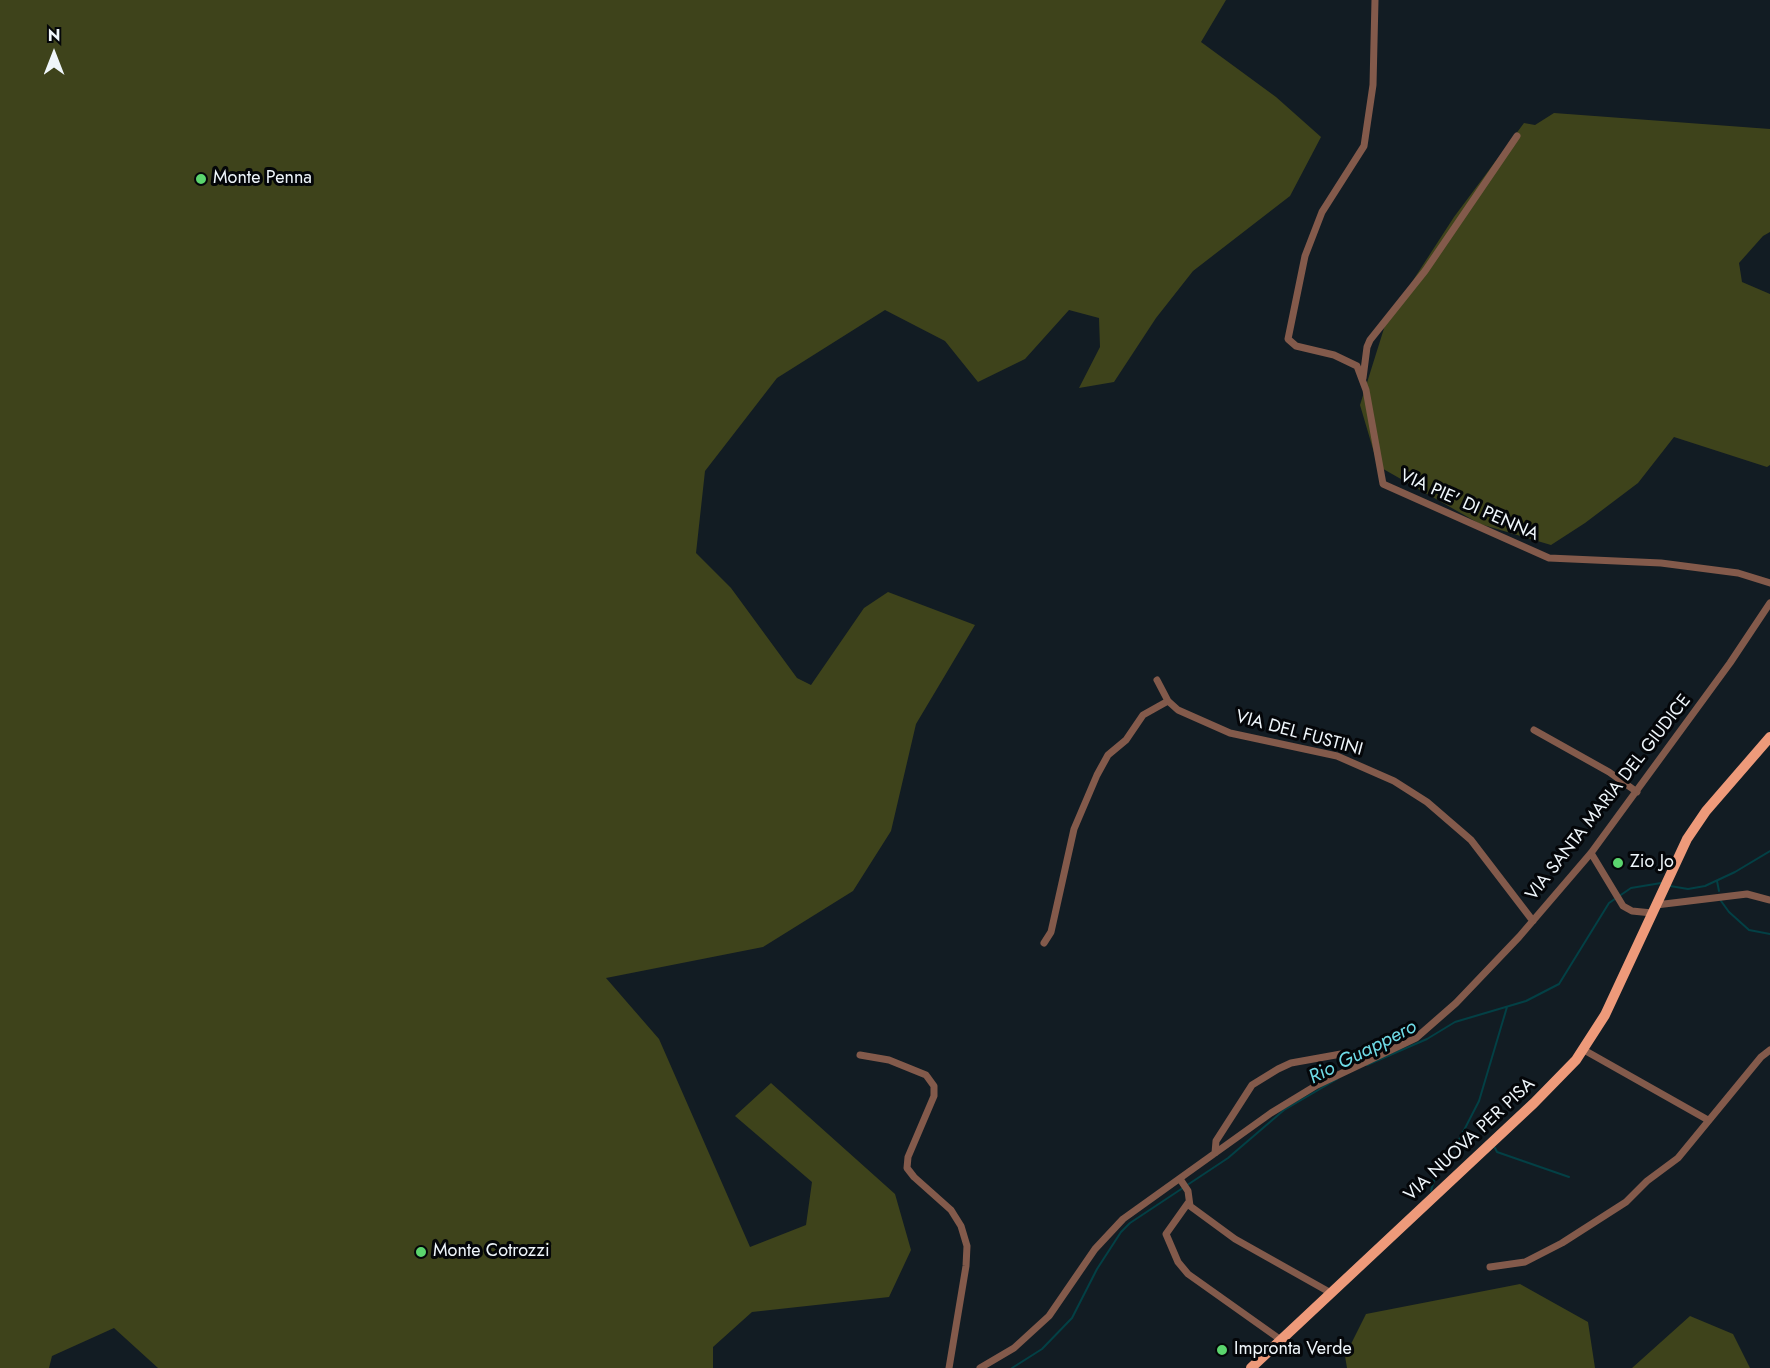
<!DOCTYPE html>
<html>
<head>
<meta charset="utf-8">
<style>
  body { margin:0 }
  #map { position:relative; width:1770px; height:1368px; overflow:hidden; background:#121c23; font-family:Jost,sans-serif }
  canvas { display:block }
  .north { position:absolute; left:24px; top:24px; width:60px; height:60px; -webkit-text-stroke:4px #040609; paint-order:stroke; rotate:0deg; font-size:16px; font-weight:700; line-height:24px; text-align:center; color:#eff6fb }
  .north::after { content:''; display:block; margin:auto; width:21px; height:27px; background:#eff6fb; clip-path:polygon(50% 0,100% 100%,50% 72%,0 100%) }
</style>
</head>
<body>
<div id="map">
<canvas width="1770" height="1368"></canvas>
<div class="north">N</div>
</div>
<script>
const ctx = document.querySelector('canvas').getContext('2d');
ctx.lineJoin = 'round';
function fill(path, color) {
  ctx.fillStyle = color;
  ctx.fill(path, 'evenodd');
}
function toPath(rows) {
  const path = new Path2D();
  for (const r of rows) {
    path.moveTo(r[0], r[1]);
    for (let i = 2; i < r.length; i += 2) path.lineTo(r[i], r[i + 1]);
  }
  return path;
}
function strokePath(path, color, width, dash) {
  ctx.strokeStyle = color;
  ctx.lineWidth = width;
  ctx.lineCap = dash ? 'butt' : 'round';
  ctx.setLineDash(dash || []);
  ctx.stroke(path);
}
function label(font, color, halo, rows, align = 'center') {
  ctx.font = font + ' Jost,sans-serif';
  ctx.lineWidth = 6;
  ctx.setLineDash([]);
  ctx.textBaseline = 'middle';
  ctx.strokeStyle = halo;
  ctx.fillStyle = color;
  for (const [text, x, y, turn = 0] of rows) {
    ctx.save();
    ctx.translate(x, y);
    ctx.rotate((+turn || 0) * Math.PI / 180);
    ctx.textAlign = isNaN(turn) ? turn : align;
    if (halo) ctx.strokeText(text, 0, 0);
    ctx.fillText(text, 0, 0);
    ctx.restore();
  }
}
const green = toPath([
  [0,0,1226,0,1201,42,1276,97,1321,137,1290,196,1193,271,1156,318,1114,382,1079,388,1100,347,1099,318,1069,310,1025,359,978,382,945,341,885,310,777,378,705,471,696,553,731,588,797,678,811,685,864,608,888,592,975,625,916,724,891,831,853,891,763,947,606,978,659,1039,750,1247,806,1225,812,1182,735,1116,771,1083,895,1194,911,1250,889,1297,752,1312,713,1347,713,1368,158,1368,114,1328,52,1356,49,1368,0,1368],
  [1554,113,1770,129,1770,232,1763,236,1739,263,1742,282,1770,294,1770,465,1767,467,1674,437,1638,483,1585,523,1551,545,1480,524,1378,466,1360,405,1386,322,1454,217,1524,123,1535,125],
  [1520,1284,1588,1322,1595,1368,1347,1368,1345,1356,1366,1314],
  [1690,1316,1733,1334,1750,1368,1632,1368]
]);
const stream = toPath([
  [1717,881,1719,891],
  [1670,886,1688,889,1705,886,1735,872,1770,851],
  [1721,901,1729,912,1749,930,1770,934],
  [1367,1065,1427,1039,1455,1022,1526,1001,1559,984,1609,903,1631,888,1661,883],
  [1495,1148,1497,1152,1569,1177],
  [1431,1191,1436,1173,1460,1138,1479,1101,1507,1007],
  [1012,1368,1042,1349,1072,1318,1097,1269,1121,1232,1130,1223,1228,1158,1284,1110,1337,1079]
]);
const street = toPath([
  [1375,0,1373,85,1364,146,1322,212,1305,256,1288,339,1296,346,1334,355,1357,366,1366,390,1383,484,1549,558,1661,563,1738,573,1770,583],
  [1363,378,1367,347,1370,340,1425,271,1517,136],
  [1157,680,1168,701,1178,710,1230,733,1337,756,1394,781,1427,802,1471,840,1533,921],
  [1534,730,1609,772,1637,792],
  [1591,853,1623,906,1632,911,1652,913],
  [1656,905,1747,894,1770,900],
  [1044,943,1051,932,1074,829,1097,775,1108,755,1126,740,1143,715,1168,701],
  [1584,1050,1708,1120],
  [860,1055,889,1060,926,1075,934,1086,934,1096,908,1157,907,1168,914,1177,951,1210,961,1226,967,1246,966,1266,949,1368],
  [1215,1153,1216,1141,1252,1085,1278,1069,1291,1063,1341,1054,1376,1057],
  [1180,1179,1188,1191,1190,1206,1235,1239,1331,1293],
  [1188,1203,1166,1234,1178,1262,1188,1274,1281,1340],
  [1490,1267,1525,1262,1562,1243,1626,1202,1647,1181,1678,1158,1761,1057,1770,1050],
  [980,1368,1014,1348,1049,1316,1095,1249,1123,1219,1271,1113,1317,1085,1416,1038,1456,1003,1519,937,1591,853,1730,663,1770,603]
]);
const primary = toPath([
  [1251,1368,1534,1103,1576,1060,1605,1015,1687,839,1706,811,1770,737]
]);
const markers = [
  [201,179,6,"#5bd56e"],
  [1618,863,6,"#5bd56e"],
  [421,1252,6,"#5bd56e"],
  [1222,1350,6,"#5bd56e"]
];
const poiNames = [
  ["Monte Penna",213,179],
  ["Zio Jo",1630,863],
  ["Monte Cotrozzi",433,1252],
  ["Impronta Verde",1234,1350]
];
const streetNames = [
  ["VIA PIE' DI PENNA",1469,506,24],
  ["VIA DEL FUSTINI",1299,734,15],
  ["VIA SANTA MARIA DEL GIUDICE",1609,798,-52],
  ["VIA NUOVA PER PISA",1470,1140,-43]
];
const waterNames = [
  ["Rio Guappero",1363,1053,-27]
];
fill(green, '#3e431b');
strokePath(stream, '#034045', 2);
strokePath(street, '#835a4b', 7);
strokePath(primary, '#ee9a7a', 10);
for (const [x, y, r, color] of markers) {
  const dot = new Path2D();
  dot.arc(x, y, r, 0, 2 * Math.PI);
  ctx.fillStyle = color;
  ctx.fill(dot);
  strokePath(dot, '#040609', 2);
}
label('18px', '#eff6fb', '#040609', poiNames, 'left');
label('18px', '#eff6fb', '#040609', streetNames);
label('italic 20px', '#6fdbe6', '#040609', waterNames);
</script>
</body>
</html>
